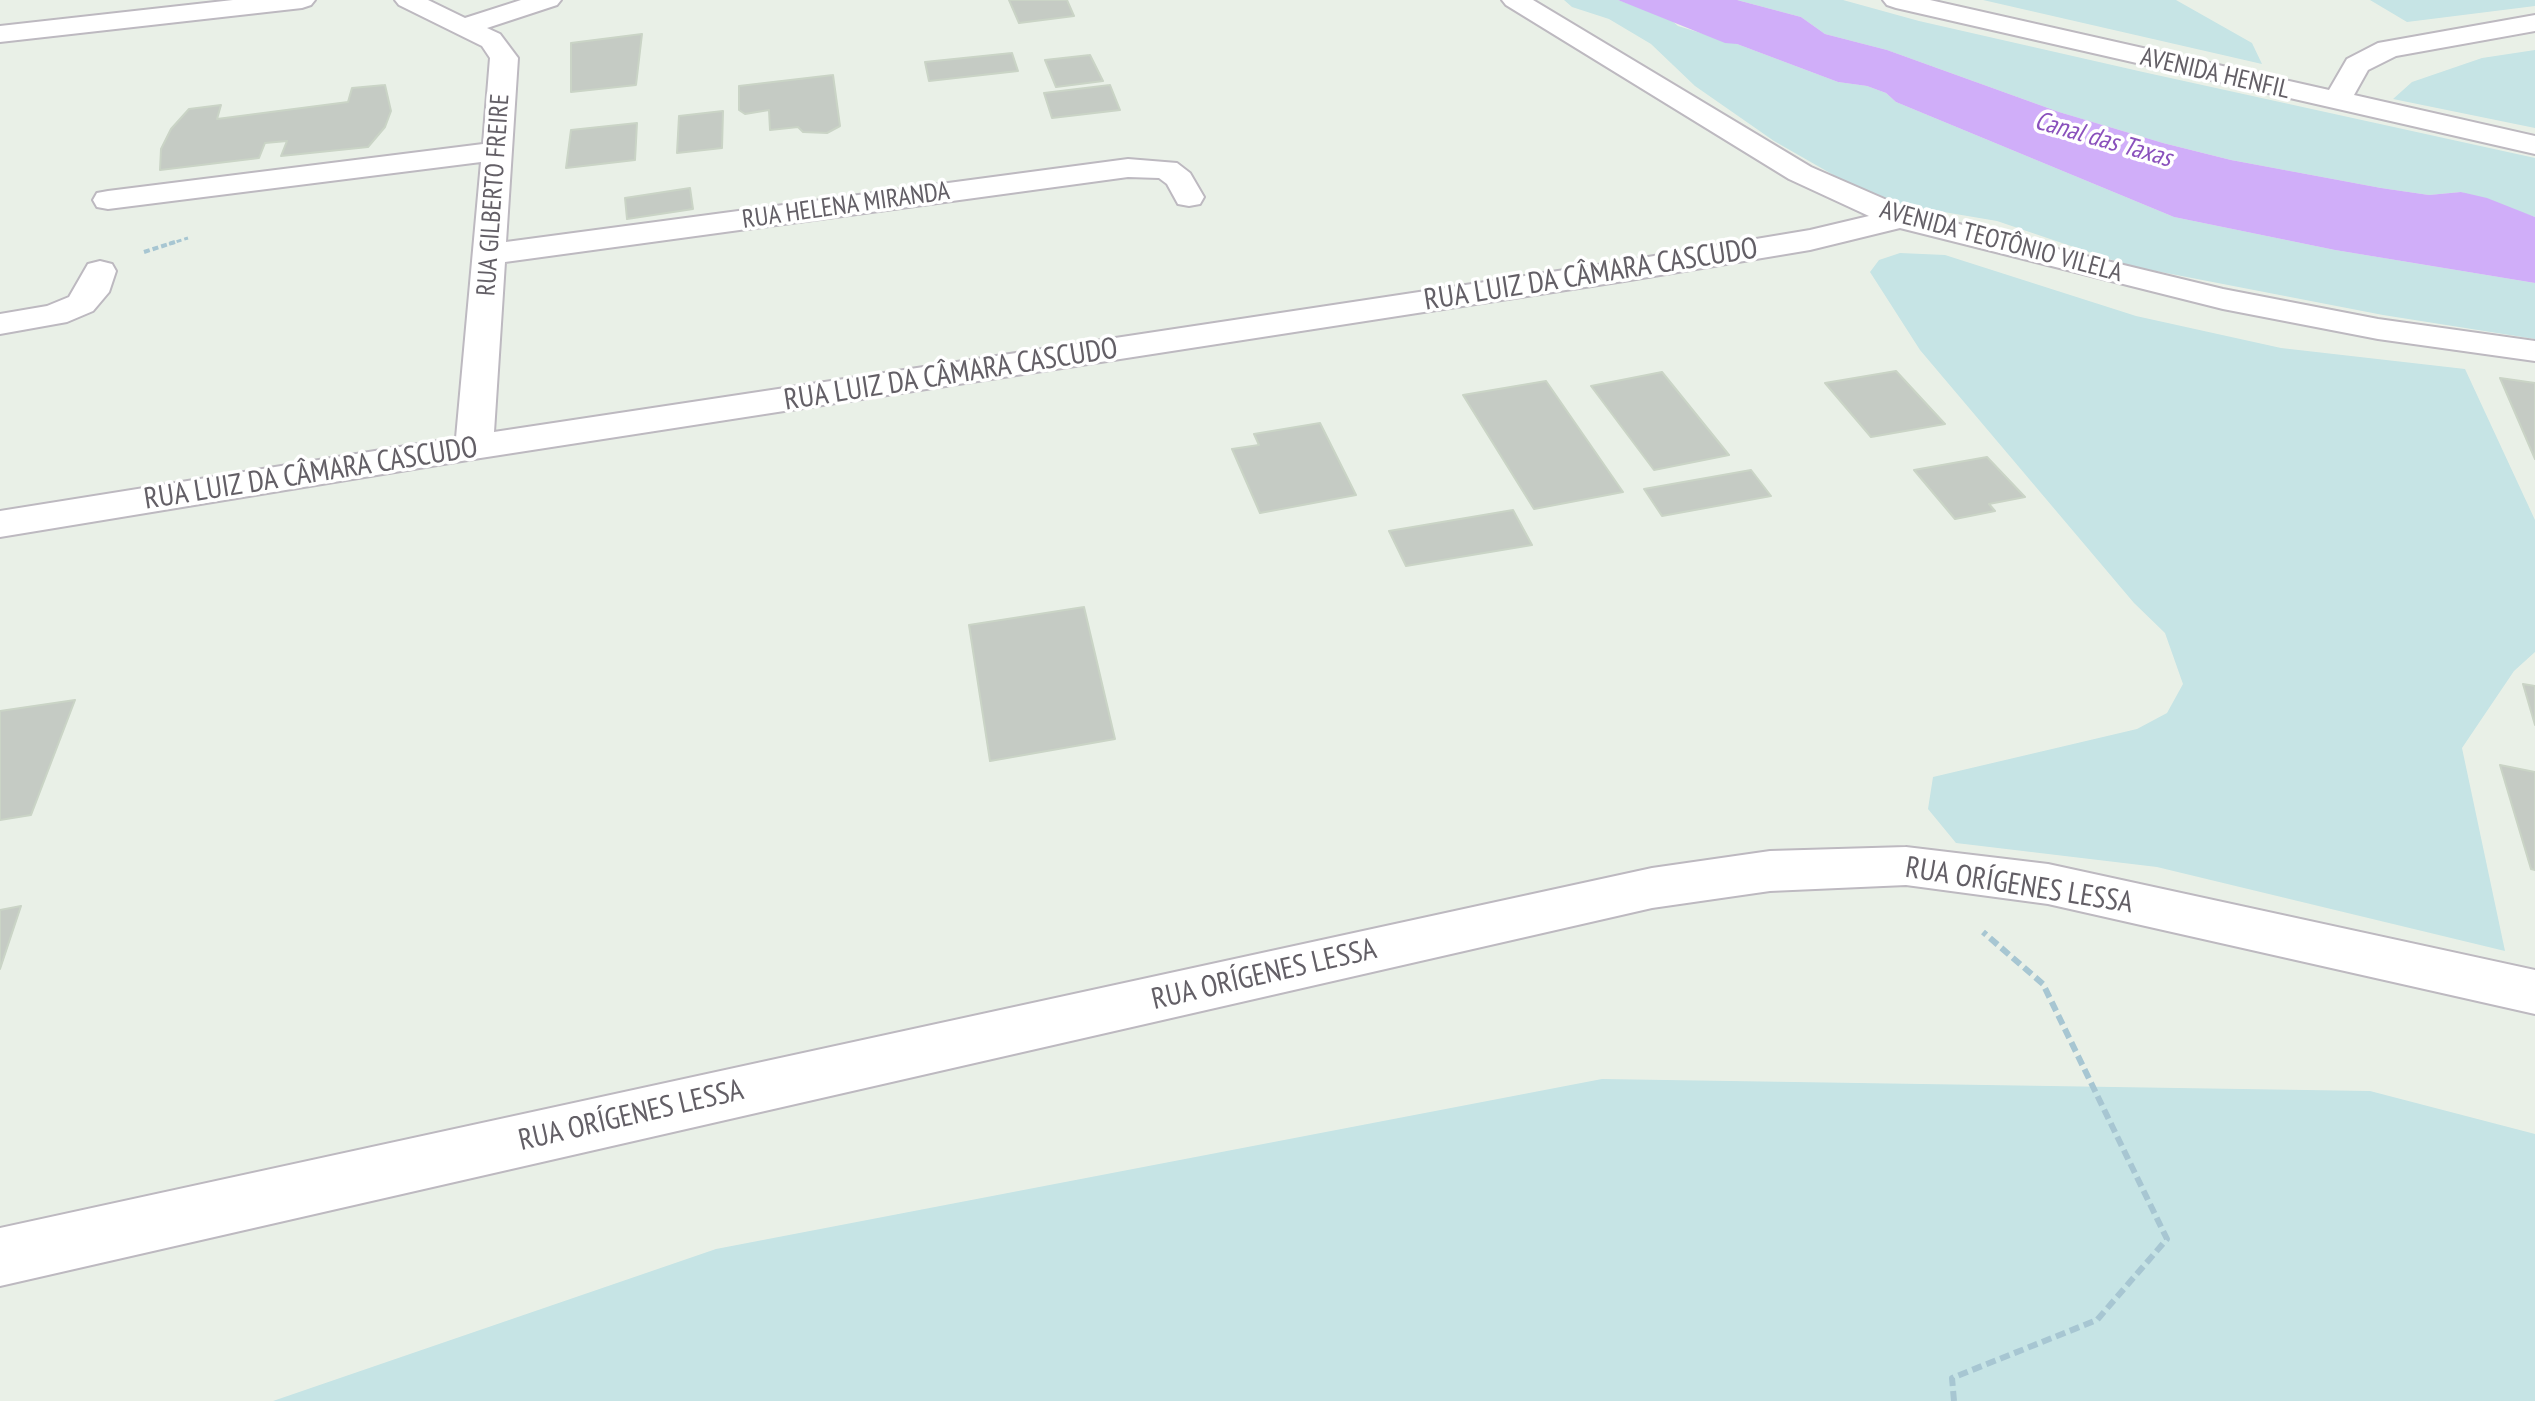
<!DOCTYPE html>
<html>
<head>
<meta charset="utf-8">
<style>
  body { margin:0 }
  canvas { display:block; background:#e9f0e7 }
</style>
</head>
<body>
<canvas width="2535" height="1401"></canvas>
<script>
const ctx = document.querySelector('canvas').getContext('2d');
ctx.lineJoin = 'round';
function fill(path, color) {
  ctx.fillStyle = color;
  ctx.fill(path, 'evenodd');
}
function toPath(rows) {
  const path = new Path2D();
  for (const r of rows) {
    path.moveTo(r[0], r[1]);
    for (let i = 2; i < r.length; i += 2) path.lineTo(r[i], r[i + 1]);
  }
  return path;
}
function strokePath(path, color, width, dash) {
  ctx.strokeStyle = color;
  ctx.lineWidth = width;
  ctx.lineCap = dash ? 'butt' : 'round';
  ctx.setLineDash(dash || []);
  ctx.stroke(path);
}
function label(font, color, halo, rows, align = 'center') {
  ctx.font = font + ' "PT Sans Narrow",sans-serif';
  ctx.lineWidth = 7;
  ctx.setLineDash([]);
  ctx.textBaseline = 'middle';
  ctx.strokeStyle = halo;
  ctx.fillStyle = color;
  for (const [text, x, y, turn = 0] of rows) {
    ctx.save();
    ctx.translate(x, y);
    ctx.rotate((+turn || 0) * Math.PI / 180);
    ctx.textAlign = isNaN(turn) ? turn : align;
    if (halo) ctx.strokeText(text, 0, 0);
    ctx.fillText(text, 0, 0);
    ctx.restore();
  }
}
const green = toPath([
  [1564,0,1618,0,1670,19,1678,26,1737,44,1838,82,1867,86,1886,93,1896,102,2174,217,2335,250,2535,283,2535,339,2383,315,2130,266,1997,221,1879,201,1774,141,1695,86,1651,44,1609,19,1572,7],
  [1737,0,1843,0,1919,21,2143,72,2535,158,2535,217,2461,192,2429,195,2381,188,2231,160,2163,143,2059,112,1887,50,1825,34,1801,17],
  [1983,0,2176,0,2252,43,2262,64],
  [2370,0,2535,0,2535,6,2407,22],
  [2535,50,2535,128,2393,99,2412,82,2482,58],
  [1900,253,1945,255,2136,316,2281,348,2465,369,2535,520,2535,652,2514,671,2462,748,2505,951,2157,867,1956,843,1928,809,1933,777,2137,729,2167,713,2183,684,2165,633,2134,603,1920,350,1870,272,1879,260],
  [1602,1079,2370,1091,2535,1134,2535,1401,273,1401,716,1249]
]);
const water = toPath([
  [1618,0,1737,0,1801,17,1825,34,1887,50,2059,112,2163,143,2231,160,2381,188,2429,195,2461,192,2487,198,2535,217,2535,283,2335,250,2174,217,1896,102,1886,93,1867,86,1838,82,1737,44,1725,43]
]);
const building = toPath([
  [1009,0,1067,0,1074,16,1019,23,1009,0],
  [642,34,636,85,571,92,571,43,642,34],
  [1012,53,1018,71,929,81,925,62,1012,53],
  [1090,55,1103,81,1056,87,1045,60,1090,55],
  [833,75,840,126,827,133,803,132,798,127,770,130,769,110,745,114,739,110,739,86,833,75],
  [385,85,391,111,385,127,368,147,281,156,287,141,265,143,259,158,160,170,161,149,171,129,189,109,221,105,217,119,348,102,352,88,385,85],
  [1110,85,1120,110,1052,118,1044,93,1110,85],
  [723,111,722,148,677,153,679,116,723,111],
  [637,123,635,160,566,168,571,130,637,123],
  [690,188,693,209,627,219,625,198,690,188],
  [1896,371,1945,424,1871,437,1825,383,1896,371],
  [1662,372,1729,455,1654,470,1591,386,1662,372],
  [2500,378,2535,383,2535,459,2500,378],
  [1546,381,1623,492,1534,509,1463,395,1546,381],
  [1320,423,1356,495,1260,513,1232,449,1259,445,1254,434,1320,423],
  [1987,457,2025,497,1989,504,1995,511,1955,519,1914,470,1987,457],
  [1751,470,1771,496,1662,516,1644,489,1751,470],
  [1513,510,1532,545,1406,566,1389,531,1513,510],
  [1084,607,1115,739,990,761,969,625,1084,607],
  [2523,684,2535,686,2535,725,2523,684],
  [75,700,31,815,0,820,0,711,75,700],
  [2500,765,2535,772,2535,870,2531,869,2500,765],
  [21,906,0,969,0,910,21,906]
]);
const pathFar2 = toPath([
  [169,244,188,238]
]);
const pathFar1 = toPath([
  [144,252,175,242]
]);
const path = toPath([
  [1954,1401,1952,1378,2097,1320,2167,1239,2043,984,1983,932]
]);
const minor = toPath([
  [233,0,315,0,311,5,302,8,0,42,0,26,233,0],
  [395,0,428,0,465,18,521,0,561,0,557,5,487,28,500,34,518,58,506,242,1128,159,1177,163,1190,173,1204,197,1200,204,1189,206,1178,204,1167,184,1159,178,1128,177,505,262,494,432,1624,261,1810,230,1869,216,1789,179,1506,5,1502,0,1533,0,1811,167,1912,211,1995,234,2223,289,2378,319,2535,341,2535,361,2378,339,2223,309,1900,228,1810,250,1624,281,474,459,0,537,0,511,456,438,481,162,108,209,97,207,93,200,97,193,108,191,483,144,490,58,482,46,399,5,395,0],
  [1883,0,1930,0,2329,90,2347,59,2378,43,2535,15,2535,31,2396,56,2368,70,2354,95,2535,136,2535,154,1896,8,1887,5,1883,0],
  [100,261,112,264,116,271,109,292,93,311,67,322,0,334,0,314,47,306,69,297,88,264,100,261],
  [1906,847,2048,864,2535,970,2535,1014,2048,904,1906,885,1770,891,1652,908,0,1286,0,1228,1652,868,1770,851,1906,847]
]);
const farStreetnames = [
  ["AVENIDA HENFIL",2215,74,13],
  ["RUA GILBERTO FREIRE",494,195,-86],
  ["RUA HELENA MIRANDA",846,206,-8],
  ["AVENIDA TEOTÔNIO VILELA",2001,242,15]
];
const farWaternames = [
  ["Canal das Taxas",2103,140,16]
];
const streetNames = [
  ["RUA LUIZ DA CÂMARA CASCUDO",1591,275,-9],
  ["RUA LUIZ DA CÂMARA CASCUDO",951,375,-9],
  ["RUA LUIZ DA CÂMARA CASCUDO",311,474,-9],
  ["RUA ORÍGENES LESSA",2019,886,9],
  ["RUA ORÍGENES LESSA",1264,975,-13],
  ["RUA ORÍGENES LESSA",631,1116,-13]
];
fill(green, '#c6e4e5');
fill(water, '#d0aef9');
fill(building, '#c5cbc4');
strokePath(building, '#cad4c6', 2);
strokePath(minor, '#bdb9c0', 4);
strokePath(pathFar2, '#a7c6d2', 3, [5, 3]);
strokePath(pathFar1, '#a7c6d2', 4, [6, 3]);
strokePath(path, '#a7c6d2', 6, [10, 5]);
fill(minor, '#fff');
label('26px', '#635f66', '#fff', farStreetnames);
label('italic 26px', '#8a51bc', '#fff', farWaternames);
label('30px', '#635f66', '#fff', streetNames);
</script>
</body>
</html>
